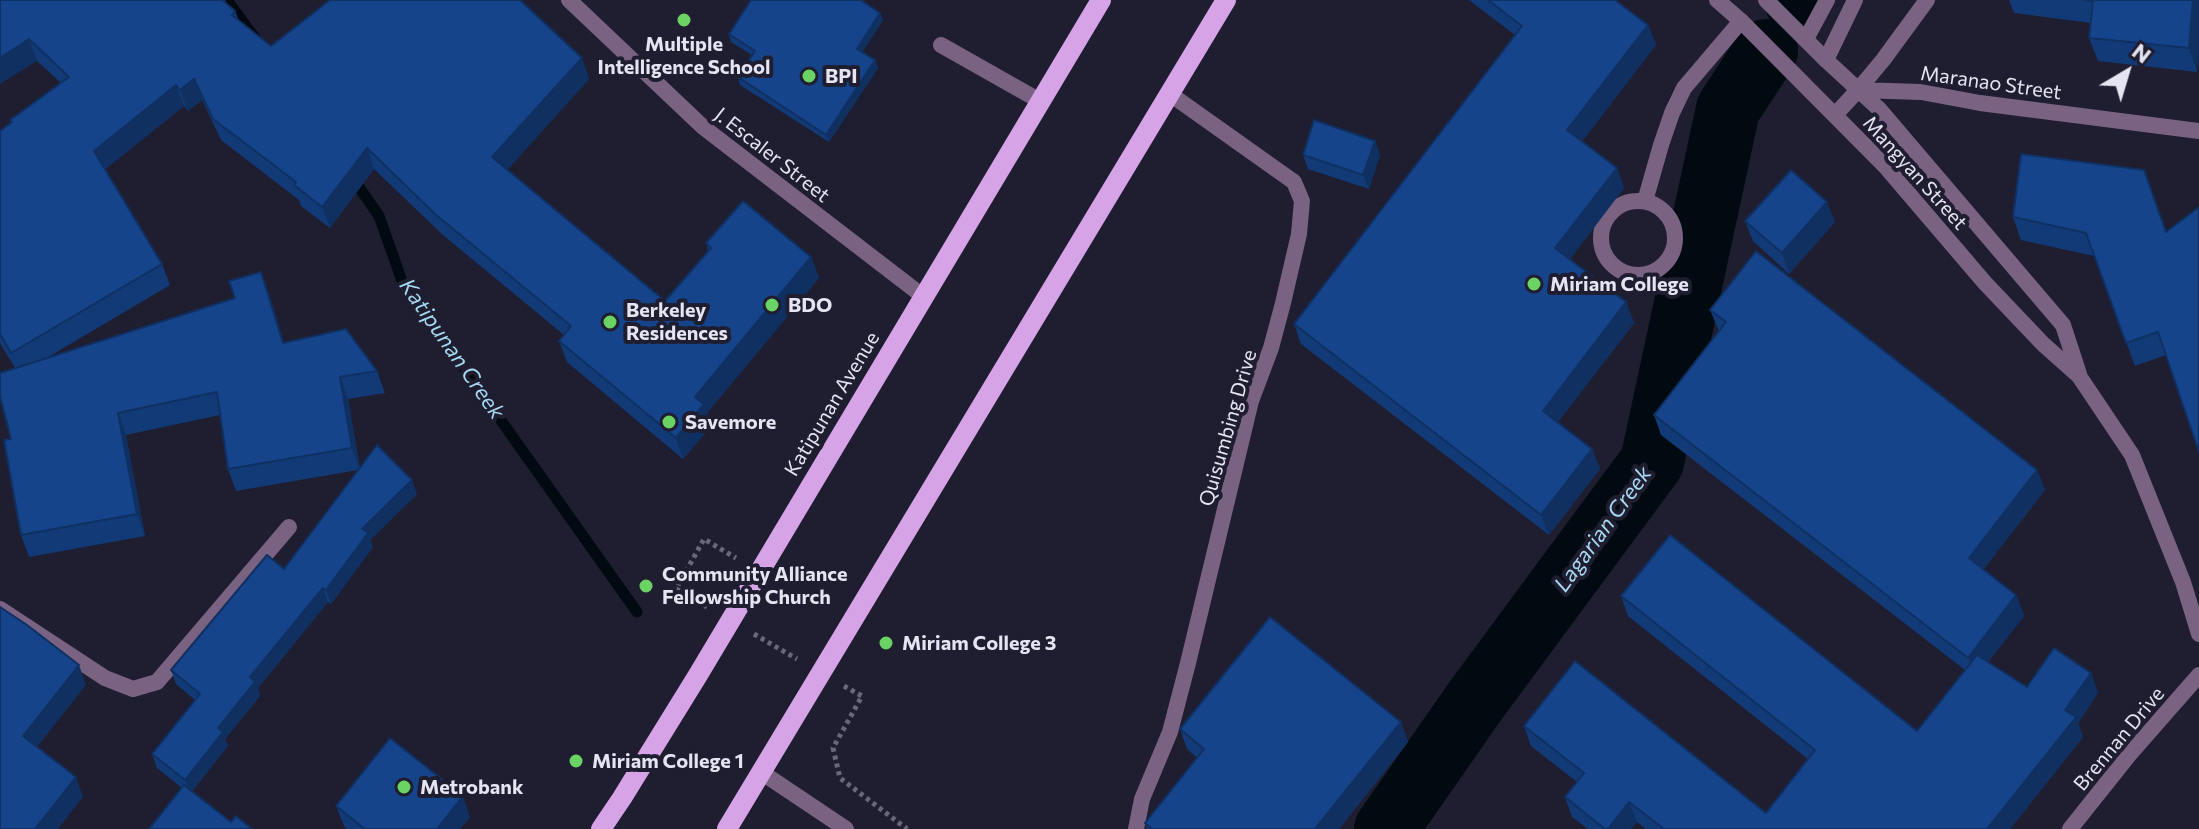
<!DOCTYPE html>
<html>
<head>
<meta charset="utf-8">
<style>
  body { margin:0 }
  #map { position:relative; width:2199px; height:829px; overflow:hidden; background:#1f1d30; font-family:Commissioner,sans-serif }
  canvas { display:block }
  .north { position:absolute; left:2087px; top:32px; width:80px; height:80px; -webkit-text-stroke:6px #1f1d30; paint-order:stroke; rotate:38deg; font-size:22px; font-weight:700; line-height:32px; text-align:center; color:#e5e4f1 }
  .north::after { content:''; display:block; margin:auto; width:28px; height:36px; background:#e5e4f1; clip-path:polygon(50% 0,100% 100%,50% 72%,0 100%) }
</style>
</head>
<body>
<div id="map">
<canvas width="2199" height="829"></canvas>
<div class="north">N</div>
</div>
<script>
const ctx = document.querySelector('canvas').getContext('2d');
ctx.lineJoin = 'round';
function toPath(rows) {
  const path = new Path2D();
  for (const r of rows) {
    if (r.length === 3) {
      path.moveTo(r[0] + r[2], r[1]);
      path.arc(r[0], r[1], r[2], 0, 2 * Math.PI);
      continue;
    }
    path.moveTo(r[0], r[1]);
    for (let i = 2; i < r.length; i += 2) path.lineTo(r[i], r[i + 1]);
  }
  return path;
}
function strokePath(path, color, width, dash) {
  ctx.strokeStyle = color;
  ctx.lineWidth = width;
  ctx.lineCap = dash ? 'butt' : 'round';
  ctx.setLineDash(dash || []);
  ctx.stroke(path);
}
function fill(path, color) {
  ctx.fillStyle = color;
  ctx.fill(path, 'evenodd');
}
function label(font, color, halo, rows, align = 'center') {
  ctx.font = font + ' Commissioner,sans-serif';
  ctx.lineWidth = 8;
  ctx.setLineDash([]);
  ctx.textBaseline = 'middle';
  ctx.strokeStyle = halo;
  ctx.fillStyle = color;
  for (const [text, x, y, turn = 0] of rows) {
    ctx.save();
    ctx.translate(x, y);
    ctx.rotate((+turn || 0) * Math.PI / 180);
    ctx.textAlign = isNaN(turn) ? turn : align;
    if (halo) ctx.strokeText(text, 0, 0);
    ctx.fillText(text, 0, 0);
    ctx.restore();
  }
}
const stream = toPath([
  [227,0,255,38],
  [352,177,379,216,402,281,637,612]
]);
const river = toPath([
  [1797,3,1799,0],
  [1386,829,1476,700,1652,462,1728,109,1766,51]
]);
const path = toPath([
  [707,607,676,589,704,539,736,558],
  [754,634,797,659],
  [844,686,862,696,833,748,840,778,907,829]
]);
const service = toPath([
  [1806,39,1827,0],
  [941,45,1040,101],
  [1638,238,37],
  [1645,201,1661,145,1672,113,1684,88,1741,21],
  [0,609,105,678,133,689,157,682,289,527],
  [761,772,846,829],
  [1136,829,1142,799,1170,732,1188,663,1251,401,1271,348,1283,303,1299,234,1302,201,1294,182,1170,94],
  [2070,829,2129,755,2199,675]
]);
const pedestrian = toPath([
  [1826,60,1855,0]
]);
const minor = toPath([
  [569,0,703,127,924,297],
  [1717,0,1741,21,1885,166,1985,283,2043,344,2079,376,2132,455,2183,582,2199,634],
  [1766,0,1826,60,1879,109,2063,325,2079,374],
  [1858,90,1883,60,1927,0],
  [1835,115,1858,90,1921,92,1980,103,2199,131]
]);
const primary = toPath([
  [601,829,622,798,698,675,1101,0],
  [727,829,1226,0]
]);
const wall = toPath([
  [0,0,225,0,227,4,235,11,239,21,271,46,523,4,582,58,589,79,507,170,665,301,708,251,706,243,811,257,819,278,707,413,712,425,683,459,567,362,559,341,564,335,443,235,374,169,330,228,301,206,299,200,221,140,202,100,188,111,184,106,105,169,162,264,170,285,45,359,269,294,284,343,377,371,385,393,348,399,360,468,417,494,370,540,373,547,331,604,328,602,258,688,260,696,225,739,228,746,192,791,231,822,252,829,149,829,182,788,157,768,152,754,195,700,176,684,171,670,284,569,358,470,236,491,228,469,220,415,126,435,145,536,29,557,21,535,11,439,15,368,0,343,0,131,61,83,37,61],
  [1469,0,1615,0,1648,25,1656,45,1582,141,1617,168,1624,188,1570,259,1626,302,1634,323,1558,422,1592,449,1600,469,1549,535,1301,344,1294,324,1515,35],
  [2009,0,2199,0,2197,72,2098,61,2089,38,2091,23,2014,13],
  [880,13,883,20,862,52,875,60,878,68,829,142,740,85,738,77,752,55,731,42,729,34],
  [1375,141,1380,155,1369,189,1308,169,1303,155],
  [2144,170,2166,355,2135,366,2094,256,2021,240,2013,217],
  [1745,221,1835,222,1789,274,1753,241],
  [1710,310,2037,470,2045,490,1983,570,2016,595,2024,616,1988,662,2027,687,2091,673,2098,693,2078,723,2083,737,2010,829,1646,829,1637,822,1631,829,1588,829,1572,817,1565,797,1577,782,1531,746,1524,726,1766,813,1808,759,1628,616,1621,596,1917,731,1965,670,1661,435,1654,415,1719,331],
  [1401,722,1408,742,1339,829,1147,829,1145,823,1197,758,1187,749,1180,729],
  [336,806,470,817,460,829,347,829,344,826]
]);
const shadedWall = toPath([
  [2193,0,2199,0,2199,54,2197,72,2189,48],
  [880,13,883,20,860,56,857,49],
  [1648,25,1656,45,1575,151,1567,130],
  [29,39,37,61,0,84,0,58],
  [582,58,589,79,500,178,492,157],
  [875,60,878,68,829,142,826,135],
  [194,79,202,100,188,111,180,90],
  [176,85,184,106,102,172,94,151],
  [1375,141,1380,155,1369,189,1363,175],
  [367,148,374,169,330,228,322,207],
  [1617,168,1624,188,1563,268,1555,248],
  [1827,202,1835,222,1789,274,1782,253],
  [811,257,819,278,707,413,712,425,683,459,676,438,695,397],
  [261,272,269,294,291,365,283,343],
  [1626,302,1634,323,1551,431,1543,411],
  [340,377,348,399,360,470,352,448],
  [118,413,126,435,145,536,137,514],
  [1592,449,1600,469,1549,535,1541,515],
  [2037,470,2045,490,1976,579,1969,558],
  [412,480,417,494,370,540,373,547,331,604,326,590,362,529],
  [323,588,328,602,258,688,260,696,225,739,228,746,190,794,185,780,250,677],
  [2016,595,2024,616,1976,678,1968,658],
  [79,665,86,685,30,756,23,736],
  [2091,673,2098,693,2078,723,2083,737,2010,829,1987,829],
  [1401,722,1408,742,1339,829,1315,829],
  [76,777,83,797,58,829,35,829],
  [463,796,470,817,460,829,437,829],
  [1629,802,1637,822,1631,829,1608,829]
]);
const building = toPath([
  [0,0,222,0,235,11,232,15,271,46,330,0,520,0,582,58,492,157,665,301,711,248,706,243,743,201,811,257,695,397,704,404,676,438,559,341,571,326,435,214,367,148,322,207,294,185,296,182,213,119,194,79,180,90,176,85,94,151,162,264,11,353,0,334,0,131,12,122,10,120,69,77,29,39,0,58,0,0],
  [751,0,861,0,880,13,857,49,875,60,826,135,738,77,755,51,729,34,751,0],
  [1488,0,1615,0,1648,25,1567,130,1617,168,1555,248,1626,302,1543,411,1592,449,1541,515,1294,324,1522,26,1488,0],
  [2084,0,2193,0,2189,48,2089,38,2093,1,2084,0],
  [1314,120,1375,141,1363,175,1303,155,1314,120],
  [2021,154,2144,170,2166,232,2199,207,2199,452,2158,332,2126,343,2086,233,2013,217,2021,154],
  [1791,170,1827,202,1782,253,1745,221,1791,170],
  [1756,251,2037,470,1969,558,2016,595,1968,658,1654,415,1726,322,1710,310,1756,251],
  [261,272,283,343,346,329,377,371,340,377,352,448,228,469,217,392,118,413,137,514,21,535,4,440,11,439,0,396,0,373,235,298,229,281,261,272],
  [377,445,412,480,362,529,368,533,326,590,323,588,250,677,255,682,218,728,223,732,185,780,152,754,200,694,171,670,267,555,284,569,377,445],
  [1670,535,1917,731,1977,655,2027,687,2054,648,2091,673,2065,710,2076,717,1987,829,1664,829,1629,802,1608,829,1605,829,1565,797,1584,773,1524,726,1575,661,1766,813,1815,750,1621,596,1670,535],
  [0,607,27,625,79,665,23,736,76,777,35,829,0,829,0,607],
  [1270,617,1401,722,1315,829,1152,829,1145,823,1204,749,1180,729,1270,617],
  [390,738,463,796,437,829,365,829,336,806,390,738],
  [184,785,231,822,236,816,252,829,149,829,184,785]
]);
const markers = [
  [684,20,8,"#6ad363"],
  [809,76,8,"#6ad363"],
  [1534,284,8,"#6ad363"],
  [772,305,8,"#6ad363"],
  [610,322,8,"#6ad363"],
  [669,422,8,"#6ad363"],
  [646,586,8,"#6ad363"],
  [886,643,8,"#6ad363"],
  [576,761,8,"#6ad363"],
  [404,787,8,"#6ad363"]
];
const poiNames = [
  ["Multiple",684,44,"center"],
  ["Intelligence School",684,67,"center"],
  ["BPI",825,76],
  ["Miriam College",1550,284],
  ["BDO",788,305],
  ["Berkeley",626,310],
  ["Residences",626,333],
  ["Savemore",685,422],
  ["Community Alliance",662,574],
  ["Fellowship Church",662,597],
  ["Miriam College 3",902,643],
  ["Miriam College 1",592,761],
  ["Metrobank",420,787]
];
const streetNames = [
  ["Maranao Street",1991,83,8],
  ["J. Escaler Street",772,155,38],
  ["Mangyan Street",1915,173,48],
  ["Katipunan Avenue",832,404,-59],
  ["Quisumbing Drive",1228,428,-74],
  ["Brennan Drive",2119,739,-50]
];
const waterNames = [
  ["Katipunan Creek",452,349,55],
  ["Lagarian Creek",1603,529,-54]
];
strokePath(stream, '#010a11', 11);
strokePath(river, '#010a11', 64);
strokePath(path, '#696778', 5, [4, 4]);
strokePath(service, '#796282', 16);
strokePath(pedestrian, '#796282', 16);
strokePath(minor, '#796282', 16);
strokePath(primary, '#d6a3e7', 20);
fill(wall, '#123a77');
fill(shadedWall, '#0f3061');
fill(building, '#15448a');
strokePath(building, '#0f3061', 2);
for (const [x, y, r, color] of markers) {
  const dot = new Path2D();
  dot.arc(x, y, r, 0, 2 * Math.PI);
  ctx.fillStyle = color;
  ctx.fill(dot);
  strokePath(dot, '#1f1d30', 3);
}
label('bold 20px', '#e5e4f1', '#1f1d30', poiNames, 'left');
label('20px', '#e5e4f1', '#1f1d30', streetNames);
label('italic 22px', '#a6d8f1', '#1f1d30', waterNames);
</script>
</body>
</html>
